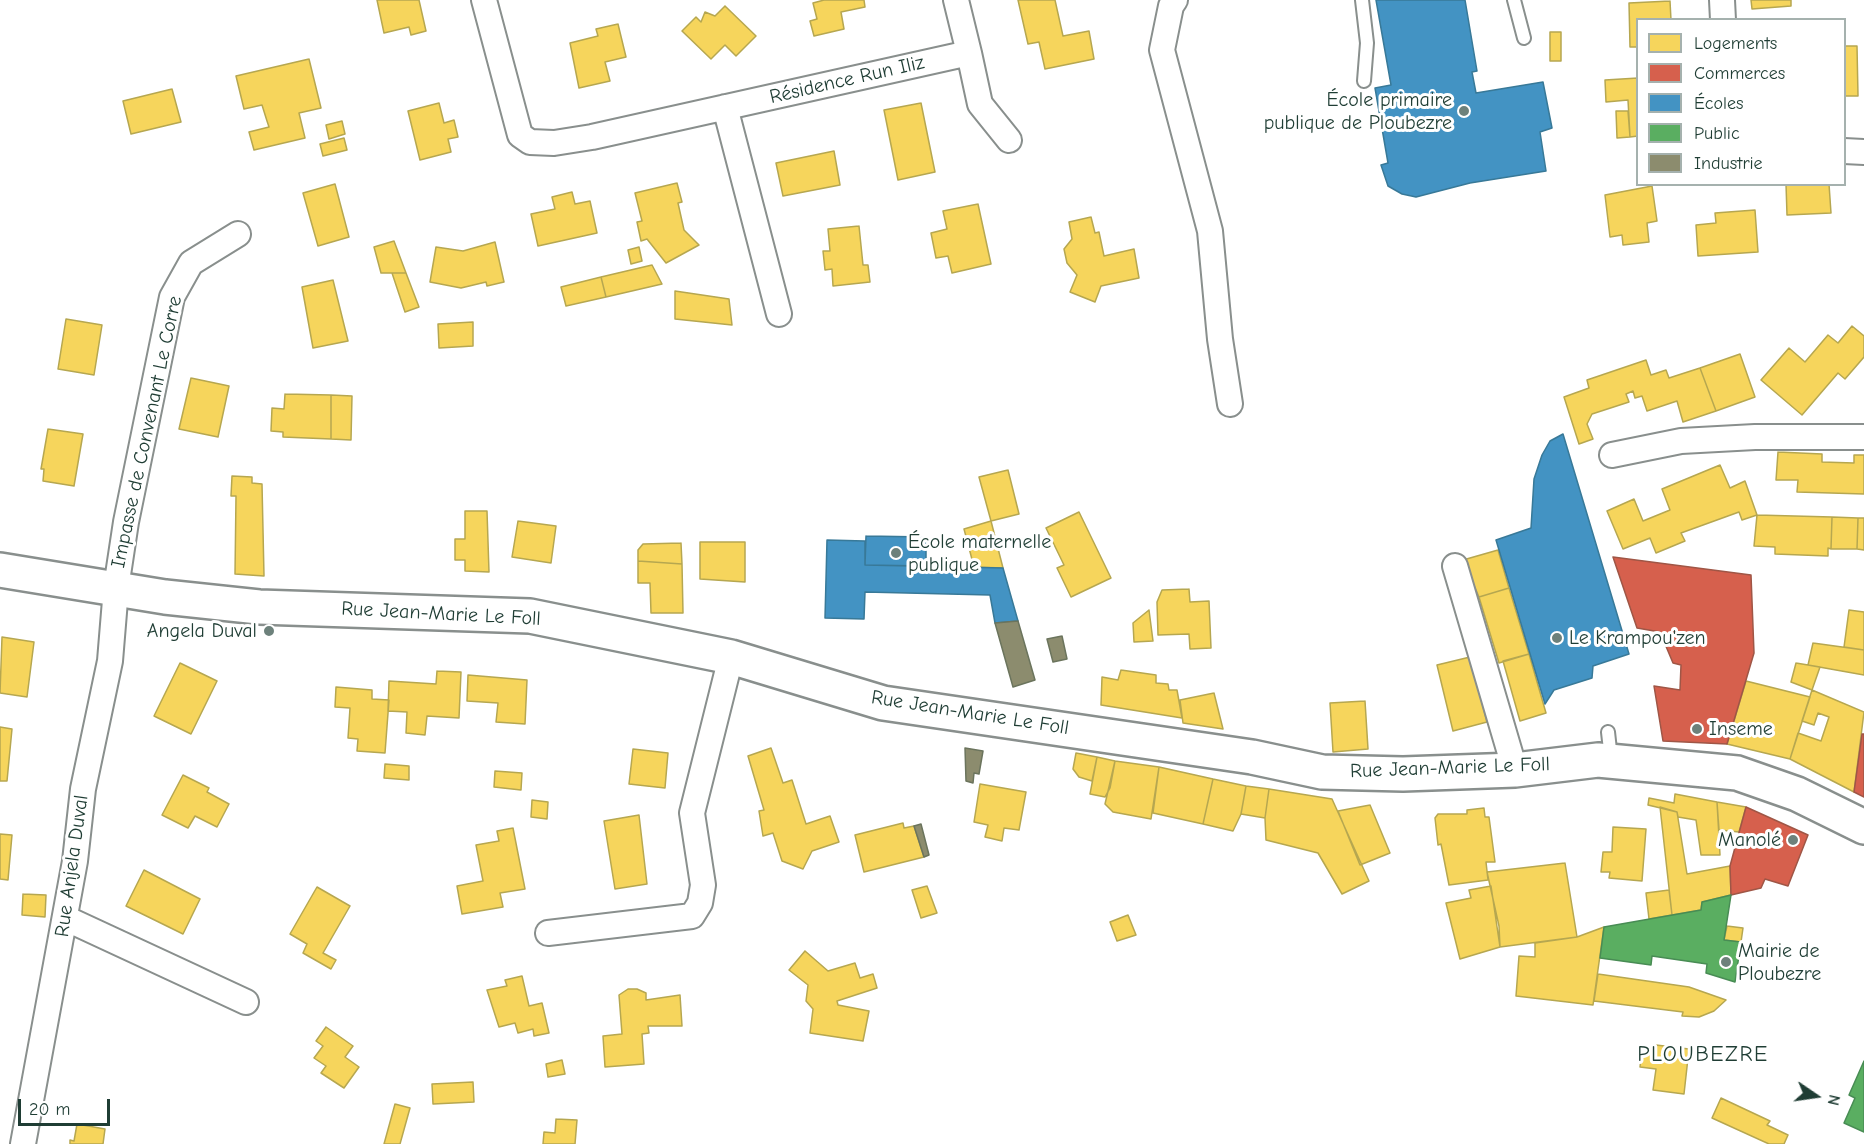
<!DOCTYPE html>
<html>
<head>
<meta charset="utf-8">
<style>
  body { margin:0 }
  #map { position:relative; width:1864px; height:1144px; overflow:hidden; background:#fff; font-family:"Comic Neue",sans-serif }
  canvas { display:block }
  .legend { position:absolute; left:1636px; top:18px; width:210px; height:168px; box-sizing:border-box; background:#fff; border:2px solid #a5b1ae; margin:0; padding:8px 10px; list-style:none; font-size:18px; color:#1f3d34 }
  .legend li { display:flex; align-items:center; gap:12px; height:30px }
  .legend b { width:30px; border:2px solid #a5b1ae }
  .north { position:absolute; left:1786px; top:1066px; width:60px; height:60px; -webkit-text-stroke:4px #fff; paint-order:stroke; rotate:103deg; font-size:16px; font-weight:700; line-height:24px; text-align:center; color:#1f3d34 }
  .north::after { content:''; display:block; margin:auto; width:21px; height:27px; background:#1f3d34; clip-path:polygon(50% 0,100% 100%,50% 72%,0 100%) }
  .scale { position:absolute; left:18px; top:1099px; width:92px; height:27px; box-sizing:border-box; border:3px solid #1f3d34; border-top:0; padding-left:8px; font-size:18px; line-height:21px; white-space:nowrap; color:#1f3d34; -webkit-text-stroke:4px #fff; paint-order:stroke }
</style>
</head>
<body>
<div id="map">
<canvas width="1864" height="1144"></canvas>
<ul class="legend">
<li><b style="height:16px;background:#f6d55c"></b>Logements</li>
<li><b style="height:16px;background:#d6604d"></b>Commerces</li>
<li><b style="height:16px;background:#4393c3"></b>Écoles</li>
<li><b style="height:16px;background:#5aae61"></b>Public</li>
<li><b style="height:16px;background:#8c8c6e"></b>Industrie</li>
</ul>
<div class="north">N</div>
<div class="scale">20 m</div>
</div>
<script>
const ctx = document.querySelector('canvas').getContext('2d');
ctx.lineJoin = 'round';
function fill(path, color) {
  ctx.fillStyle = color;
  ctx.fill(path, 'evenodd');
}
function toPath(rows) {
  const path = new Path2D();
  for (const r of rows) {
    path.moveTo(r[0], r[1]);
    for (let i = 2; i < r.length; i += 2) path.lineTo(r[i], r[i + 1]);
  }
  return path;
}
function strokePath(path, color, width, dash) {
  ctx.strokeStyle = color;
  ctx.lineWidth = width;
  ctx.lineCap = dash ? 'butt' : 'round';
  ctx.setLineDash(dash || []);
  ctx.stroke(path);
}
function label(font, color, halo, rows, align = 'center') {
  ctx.font = font + ' "Comic Neue",sans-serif';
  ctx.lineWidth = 6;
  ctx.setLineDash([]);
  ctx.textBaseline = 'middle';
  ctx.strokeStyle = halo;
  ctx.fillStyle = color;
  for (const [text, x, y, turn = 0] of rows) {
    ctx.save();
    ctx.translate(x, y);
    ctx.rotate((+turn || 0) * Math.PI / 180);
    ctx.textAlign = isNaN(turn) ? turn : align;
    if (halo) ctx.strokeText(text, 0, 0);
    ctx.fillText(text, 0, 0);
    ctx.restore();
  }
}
const homes = toPath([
  [377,0,419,0,426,31,411,35,409,27,384,33,377,0],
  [824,0,864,0,865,7,841,12,844,29,814,36,810,21,817,19,813,3,824,0],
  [1018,0,1055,0,1063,36,1089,31,1094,59,1045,69,1039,42,1028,44,1018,0],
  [1751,0,1791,0,1791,6,1752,9,1751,0],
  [1670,1,1671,20,1638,20,1638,47,1630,47,1629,3,1670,1],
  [725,6,756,36,736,56,725,45,711,59,682,31,696,17,701,22,705,12,715,16,725,6],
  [618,24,626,57,605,62,610,81,579,88,570,43,598,36,596,29,618,24],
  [1550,32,1561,32,1561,61,1550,61,1550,32],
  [1844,46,1857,46,1858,96,1844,96,1844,46],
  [309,59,321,108,299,113,305,138,254,150,249,132,269,127,267,121,262,105,244,109,236,76,309,59],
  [1638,78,1638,136,1630,137,1628,100,1606,102,1605,80,1638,78],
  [172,89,181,122,131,134,123,101,172,89],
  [439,103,444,123,454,120,458,137,448,139,451,152,420,160,408,111,439,103],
  [921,103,935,172,898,180,884,110,921,103],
  [1616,111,1628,111,1630,137,1617,138,1616,111],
  [342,121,345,134,329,139,326,125,342,121],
  [344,138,347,150,323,156,320,144,344,138],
  [834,151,840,185,783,196,776,163,834,151],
  [677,183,682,202,678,203,684,230,699,245,666,263,647,239,641,241,637,222,642,221,635,193,677,183],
  [335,184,349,237,318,246,303,193,335,184],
  [1786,184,1829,184,1831,213,1787,215,1786,184],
  [1652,186,1657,221,1647,223,1649,242,1623,245,1622,235,1610,237,1605,195,1652,186],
  [572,192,575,204,590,201,597,233,538,246,531,214,555,209,552,197,572,192],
  [978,204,991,264,952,273,948,256,936,258,931,233,947,229,943,211,978,204],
  [1755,210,1758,252,1698,256,1696,225,1716,223,1715,213,1755,210],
  [1091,217,1095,233,1099,232,1104,256,1134,249,1139,278,1101,286,1095,302,1070,292,1077,275,1067,263,1064,249,1072,239,1069,222,1091,217],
  [859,226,863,265,868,265,870,282,833,286,832,269,825,270,823,251,830,251,828,229,859,226],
  [394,241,406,273,381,273,374,247,394,241],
  [495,242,504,282,487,286,486,282,461,288,430,282,436,247,463,251,495,242],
  [639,247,642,261,631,264,628,250,639,247],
  [652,265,662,284,606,297,601,277,652,265],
  [392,273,406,273,419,307,405,312,392,273],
  [601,277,606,297,566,306,561,287,601,277],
  [333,280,348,341,313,348,302,287,333,280],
  [675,291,729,299,732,325,675,319,675,291],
  [66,319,102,325,94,375,58,369,66,319],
  [473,322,473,346,439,348,438,324,473,322],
  [1852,326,1864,336,1864,357,1845,379,1838,373,1802,415,1761,380,1789,348,1805,362,1828,335,1838,343,1852,326],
  [1740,354,1755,397,1716,411,1700,368,1740,354],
  [1646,360,1651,375,1666,370,1669,378,1700,368,1716,411,1683,422,1677,401,1647,411,1642,396,1635,398,1633,391,1626,394,1629,402,1592,414,1587,424,1593,439,1579,444,1564,397,1589,388,1587,380,1646,360],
  [191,378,229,386,218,437,179,429,191,378],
  [285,394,331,395,331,439,283,437,283,432,271,431,272,408,284,409,285,394],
  [331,395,352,396,351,440,331,439,331,395],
  [48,429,83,434,74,486,43,481,44,469,41,469,48,429],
  [1778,452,1822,454,1822,462,1854,463,1854,455,1864,455,1864,494,1797,492,1798,480,1776,480,1778,452],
  [1720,465,1730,488,1745,481,1757,515,1742,520,1739,512,1681,533,1685,541,1656,553,1650,538,1623,549,1607,511,1634,499,1643,521,1670,510,1662,489,1720,465],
  [1008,470,1019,514,991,521,979,477,1008,470],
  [232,476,252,477,252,483,262,484,264,576,235,574,236,496,231,496,232,476],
  [465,511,487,511,489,572,465,571,465,560,455,560,455,539,465,539,465,511],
  [1079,512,1111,578,1071,597,1057,568,1064,565,1046,528,1079,512],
  [1757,515,1832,517,1831,549,1828,548,1828,556,1775,554,1775,547,1754,546,1757,515],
  [1832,517,1858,518,1857,549,1831,549,1832,517],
  [1858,518,1864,518,1864,550,1857,549,1858,518],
  [518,521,556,526,551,563,512,557,518,521],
  [991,521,1003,568,974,567,964,529,991,521],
  [700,542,745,542,745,582,700,579,700,542],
  [681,543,682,564,638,561,638,550,643,544,681,543],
  [1498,550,1509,588,1479,597,1463,560,1498,550],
  [638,561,682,564,683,613,651,613,650,583,638,583,638,561],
  [1509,588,1529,654,1499,663,1479,597,1509,588],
  [1189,589,1190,602,1209,601,1211,648,1190,649,1189,634,1158,635,1157,602,1162,590,1189,589],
  [1149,610,1153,641,1134,642,1133,623,1149,610],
  [1849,610,1864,612,1864,650,1844,647,1849,610],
  [2,637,34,642,27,697,0,693,2,637],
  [1813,643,1864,650,1864,675,1808,665,1813,643],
  [1529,654,1546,713,1520,721,1503,661,1529,654],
  [1470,657,1487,722,1453,731,1437,665,1470,657],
  [180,663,217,681,191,734,154,716,180,663],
  [1796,663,1820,667,1812,690,1791,682,1796,663],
  [1121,670,1156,675,1156,683,1168,684,1169,690,1177,690,1182,718,1101,705,1102,677,1118,680,1121,670],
  [437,671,461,672,459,718,427,716,425,735,406,733,407,712,388,711,389,681,436,684,437,671],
  [468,675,527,680,525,724,496,722,498,703,467,701,468,675],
  [1746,681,1810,697,1790,759,1727,744,1746,681],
  [336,687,372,690,372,699,389,700,385,753,357,751,358,739,348,738,350,708,335,707,336,687],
  [1812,690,1864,712,1854,792,1790,759,1798,733,1821,741,1829,717,1818,713,1814,725,1802,721,1812,690],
  [1214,693,1223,729,1183,723,1180,700,1214,693],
  [1365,701,1368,749,1333,752,1330,703,1365,701],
  [0,727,12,729,7,781,0,781,0,727],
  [771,748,783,783,792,780,806,824,830,816,839,842,812,851,803,869,782,861,773,833,763,836,759,811,764,810,748,756,771,748],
  [633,749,668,753,665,788,629,784,633,749],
  [1076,753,1097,757,1092,781,1079,777,1073,769,1076,753],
  [1097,757,1115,761,1110,788,1105,797,1090,794,1097,757],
  [1115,761,1159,767,1151,819,1113,812,1105,804,1115,761],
  [385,764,409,766,409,780,384,778,385,764],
  [1159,767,1213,779,1203,824,1153,813,1159,767],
  [495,771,522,773,521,790,494,787,495,771],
  [183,775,209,788,207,792,229,804,217,827,195,816,188,828,162,815,183,775],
  [1213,779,1246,786,1241,814,1233,831,1203,824,1213,779],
  [980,784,1026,792,1019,830,1004,828,1002,841,985,837,988,825,974,822,980,784],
  [1246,786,1269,789,1265,818,1241,814,1246,786],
  [1269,789,1332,799,1369,881,1342,894,1318,853,1266,840,1265,818,1269,789],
  [1675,794,1717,802,1720,855,1701,855,1696,820,1678,817,1677,812,1648,805,1649,798,1674,803,1675,794],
  [532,800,548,802,547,819,531,817,532,800],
  [1717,802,1746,807,1739,832,1719,830,1717,802],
  [1370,805,1390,853,1360,865,1338,811,1370,805],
  [1660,807,1677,812,1687,874,1730,866,1731,895,1702,902,1701,910,1672,915,1660,807],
  [1484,808,1485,817,1489,817,1495,862,1486,862,1488,880,1449,885,1441,844,1438,845,1435,818,1438,814,1467,814,1467,810,1484,808],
  [639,815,647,884,615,889,604,821,639,815],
  [903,823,904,828,914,826,924,857,864,872,855,835,903,823],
  [1613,827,1646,829,1642,881,1609,878,1610,872,1601,872,1603,852,1612,852,1613,827],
  [513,828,525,889,500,893,503,907,462,914,457,886,483,881,476,845,499,841,497,831,513,828],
  [0,834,12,835,8,880,0,879,0,834],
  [1565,863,1577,937,1500,947,1499,926,1487,872,1565,863],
  [144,870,200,899,183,934,126,906,144,870],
  [927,886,937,913,921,918,912,890,927,886],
  [1491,886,1500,947,1460,959,1446,903,1471,898,1469,890,1491,886],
  [317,887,350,906,323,953,336,960,331,969,303,953,307,944,290,934,317,887],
  [1669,890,1672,915,1649,919,1646,893,1669,890],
  [23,894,46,895,45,917,22,915,23,894],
  [1128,915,1136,935,1117,941,1110,922,1128,915],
  [1727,926,1743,928,1741,942,1724,940,1727,926],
  [1604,927,1593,1005,1516,996,1519,956,1535,957,1535,943,1577,937,1604,927],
  [805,951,828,971,855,963,860,978,873,974,877,988,837,1001,838,1005,869,1011,863,1041,810,1033,813,1009,806,1001,808,985,789,970,805,951],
  [1598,974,1689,987,1726,1000,1714,1011,1699,1017,1682,1016,1683,1012,1594,1001,1598,974],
  [522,976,529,1006,542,1003,549,1033,534,1036,533,1029,518,1033,515,1023,499,1027,487,990,507,986,505,980,522,976],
  [628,989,637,989,646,993,646,1000,680,995,682,1026,648,1026,649,1033,642,1034,644,1064,605,1067,603,1036,622,1034,619,995,628,989],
  [326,1027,353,1046,345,1057,359,1067,344,1088,321,1073,326,1066,314,1058,323,1046,316,1041,326,1027],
  [1656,1045,1689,1049,1684,1094,1653,1090,1656,1069,1640,1067,1642,1049,1656,1050,1656,1045],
  [562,1060,565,1074,548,1077,546,1064,562,1060],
  [473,1082,474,1102,433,1104,432,1084,473,1082],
  [1721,1098,1770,1121,1767,1125,1788,1135,1784,1144,1769,1144,1712,1118,1721,1098],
  [395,1104,410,1108,400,1144,384,1144,395,1104],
  [556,1119,577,1120,575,1144,543,1144,544,1132,555,1133,556,1119],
  [77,1124,105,1129,103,1144,70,1144,70,1140,74,1141,77,1124]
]);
const shops = toPath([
  [1613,557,1751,575,1754,653,1727,744,1663,741,1654,686,1680,690,1681,665,1673,663,1660,632,1637,628,1613,557],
  [1862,734,1864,734,1864,797,1854,792,1862,734],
  [1746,807,1808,835,1788,886,1765,879,1761,888,1731,895,1730,866,1746,807]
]);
const schools = toPath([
  [1376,0,1465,0,1477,71,1472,72,1476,93,1543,82,1552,128,1540,132,1546,171,1470,183,1416,197,1402,194,1388,186,1381,165,1388,163,1375,88,1391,85,1376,0],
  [1563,434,1629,654,1593,666,1592,678,1554,690,1545,704,1496,540,1531,528,1534,479,1542,455,1550,441,1563,434],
  [866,536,926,537,926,566,865,565,866,536],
  [827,540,865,541,865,565,1003,568,1018,621,995,623,990,595,865,592,864,619,825,618,827,540]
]);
const public = toPath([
  [1731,895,1724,940,1741,942,1735,982,1706,973,1707,964,1652,956,1651,965,1600,958,1604,927,1701,910,1702,902,1731,895],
  [1864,1061,1864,1132,1844,1123,1855,1098,1849,1095,1864,1061]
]);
const industry = toPath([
  [1018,621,1035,680,1013,687,995,623,1018,621],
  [1062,636,1067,659,1053,662,1047,639,1062,636],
  [965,748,983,751,979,774,974,773,973,783,966,781,965,748],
  [921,824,929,855,924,857,914,826,921,824]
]);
const service = toPath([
  [1362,0,1367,43,1364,81],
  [1514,0,1524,38],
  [1608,732,1611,759]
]);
const minor = toPath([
  [484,0,520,135,530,142,554,143,592,137,969,53,980,104,1009,140],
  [956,0,969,53],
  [1175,0,1171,6,1162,50,1210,231,1220,339,1230,404],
  [1722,0,1723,20],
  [725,107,779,314],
  [1844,151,1864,152],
  [1612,455,1681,441,1755,437,1864,437],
  [1455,566,1515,770],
  [65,918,246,1002],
  [548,933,692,916,700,903,703,885,692,813,731,657],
  [23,1144,75,861,83,789,110,661,116,588,126,522,172,297,191,263,238,234]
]);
const secondary = toPath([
  [0,570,165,597,259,607,530,616,731,657,883,703,1252,757,1322,772,1403,774,1515,770,1598,760,1737,773,1797,794,1864,827]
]);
const markers = [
  [1464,111,6,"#6d817b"],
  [896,553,6,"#6d817b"],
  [269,631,6,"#6d817b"],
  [1557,638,6,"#6d817b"],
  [1697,729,6,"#6d817b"],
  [1793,840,6,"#6d817b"],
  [1726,962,6,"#6d817b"]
];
const streetNames = [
  ["Résidence Run Iliz",847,80,-13],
  ["Impasse de Convenant Le Corre",147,432,-78],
  ["Rue Jean-Marie Le Foll",441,614,3],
  ["Rue Jean-Marie Le Foll",970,713,9],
  ["Rue Jean-Marie Le Foll",1450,768,-2],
  ["Rue Anjela Duval",72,866,-82]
];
const poiNames = [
  ["École primaire",1452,100,"right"],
  ["publique de Ploubezre",1452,123,"right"],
  ["École maternelle",908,542],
  ["publique",908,565],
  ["Angela Duval",257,631,"right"],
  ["Le Krampou'zen",1569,638],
  ["Inseme",1709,729],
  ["Manolé",1781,840,"right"],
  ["Mairie de",1738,951],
  ["Ploubezre",1738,974]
];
const quarterNames = [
  ["PLOUBEZRE",1703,1055]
];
fill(homes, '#f6d55c');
strokePath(homes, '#b6a750', 1.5);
fill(shops, '#d6604d');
strokePath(shops, '#9f5646', 1.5);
fill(schools, '#4393c3');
strokePath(schools, '#387998', 1.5);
fill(public, '#5aae61');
strokePath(public, '#488c54', 1.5);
fill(industry, '#8c8c6e');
strokePath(industry, '#6b745d', 1.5);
strokePath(service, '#898f8d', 16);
strokePath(minor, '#898f8d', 28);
strokePath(secondary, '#898f8d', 38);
strokePath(service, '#fff', 12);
strokePath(minor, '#fff', 24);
strokePath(secondary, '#fff', 33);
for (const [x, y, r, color] of markers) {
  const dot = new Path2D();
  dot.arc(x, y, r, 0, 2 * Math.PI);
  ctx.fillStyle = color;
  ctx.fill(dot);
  strokePath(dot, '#fff', 2);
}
label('20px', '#1f3d34', '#fff', streetNames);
label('20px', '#1f3d34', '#fff', poiNames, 'left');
ctx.letterSpacing = '1.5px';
label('22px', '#1f3d34', '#fff', quarterNames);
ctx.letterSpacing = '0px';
</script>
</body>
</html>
